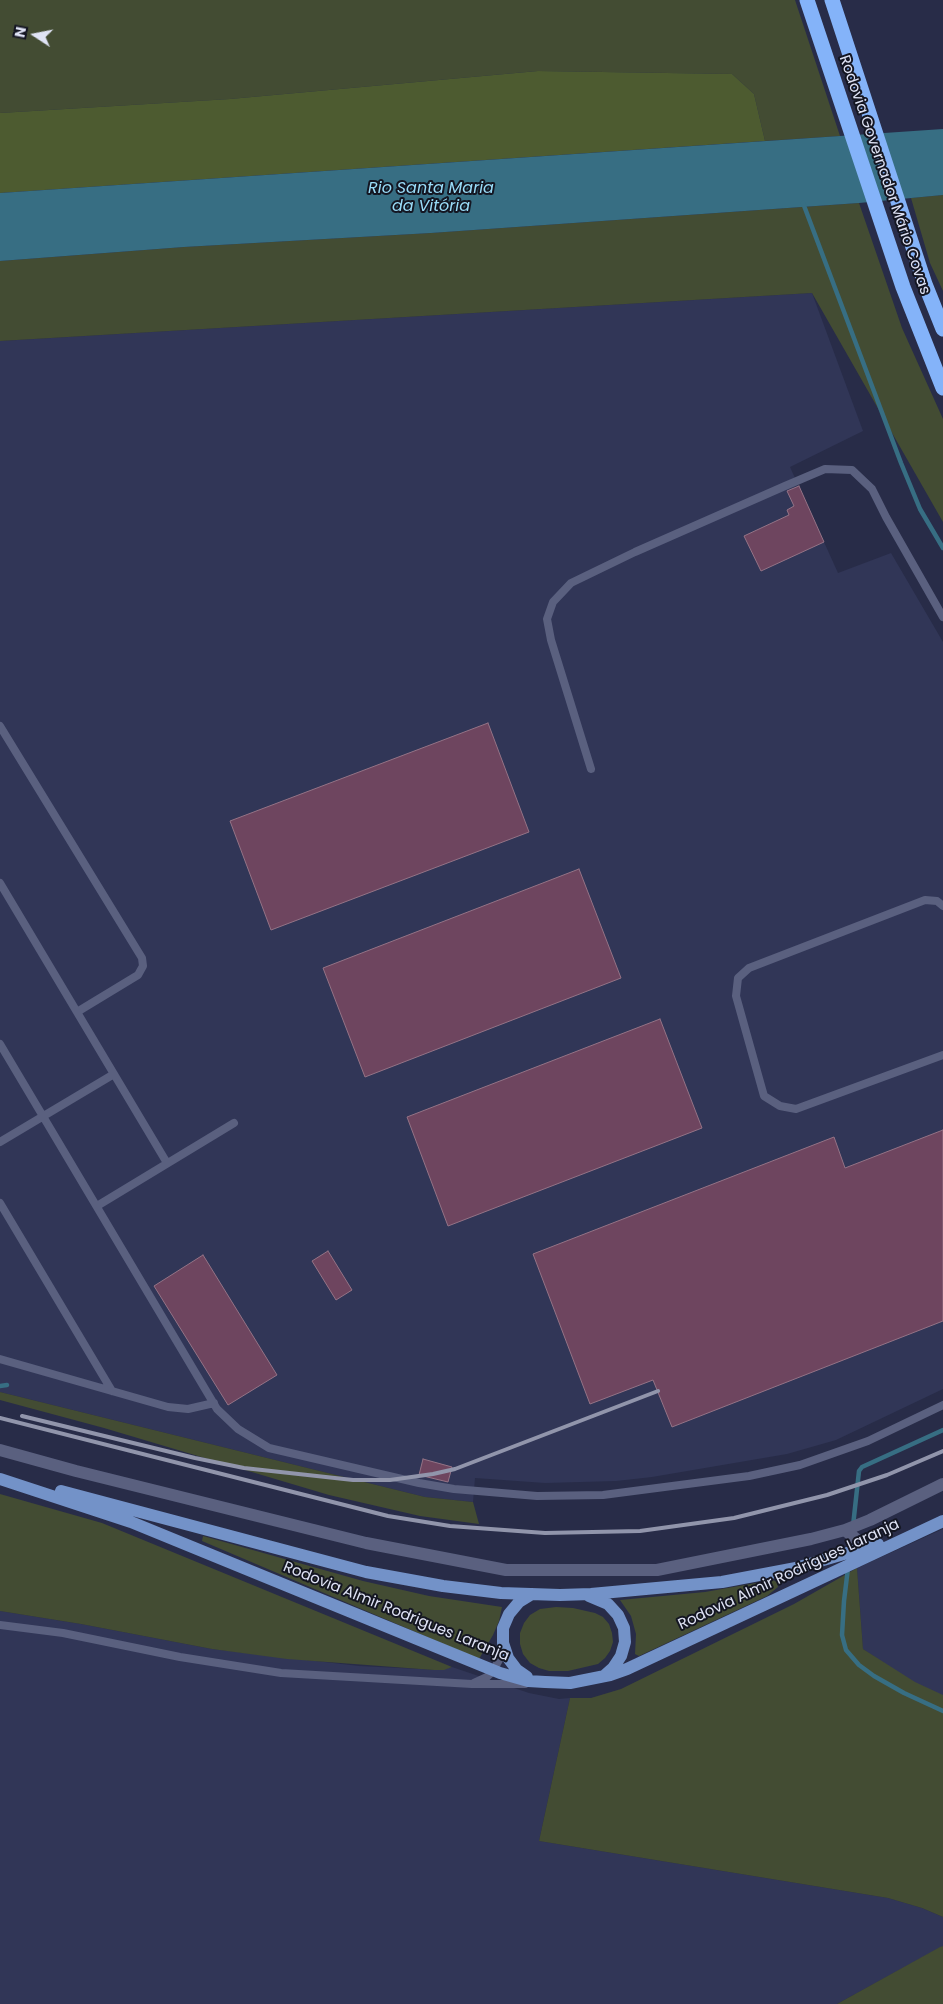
<!DOCTYPE html>
<html>
<head>
<meta charset="utf-8">
<style>
  body { margin:0 }
  #map { position:relative; width:943px; height:2004px; overflow:hidden; background:#282c48; font-family:Poppins,sans-serif }
  canvas { display:block }
  .north { position:absolute; left:10px; top:10px; width:50px; height:50px; -webkit-text-stroke:4px #141622; paint-order:stroke; rotate:281deg; font-size:14px; font-weight:700; line-height:20px; text-align:center; color:#dfe3f5 }
  .north::after { content:''; display:block; margin:auto; width:18px; height:22px; background:#dfe3f5; clip-path:polygon(50% 0,100% 100%,50% 72%,0 100%) }
</style>
</head>
<body>
<div id="map">
<canvas width="943" height="2004"></canvas>
<div class="north">N</div>
</div>
<script>
const ctx = document.querySelector('canvas').getContext('2d');
ctx.lineJoin = 'round';
function fill(path, color) {
  ctx.fillStyle = color;
  ctx.fill(path, 'evenodd');
}
function toPath(rows) {
  const path = new Path2D();
  for (const r of rows) {
    path.moveTo(r[0], r[1]);
    for (let i = 2; i < r.length; i += 2) path.lineTo(r[i], r[i + 1]);
  }
  return path;
}
function strokePath(path, color, width, dash) {
  ctx.strokeStyle = color;
  ctx.lineWidth = width;
  ctx.lineCap = dash ? 'butt' : 'round';
  ctx.setLineDash(dash || []);
  ctx.stroke(path);
}
function label(font, color, halo, rows, align = 'center') {
  ctx.font = font + ' Poppins,sans-serif';
  ctx.lineWidth = 4;
  ctx.setLineDash([]);
  ctx.textBaseline = 'middle';
  ctx.strokeStyle = halo;
  ctx.fillStyle = color;
  for (const [text, x, y, turn = 0] of rows) {
    ctx.save();
    ctx.translate(x, y);
    ctx.rotate((+turn || 0) * Math.PI / 180);
    ctx.textAlign = isNaN(turn) ? turn : align;
    if (halo) ctx.strokeText(text, 0, 0);
    ctx.fillText(text, 0, 0);
    ctx.restore();
  }
}
const built = toPath([
  [812,293,863,431,790,467,838,573,891,553,943,642,943,1389,836,1440,787,1454,652,1477,616,1481,545,1483,475,1478,473,1502,425,1497,0,1392,0,341],
  [943,1529,943,1703,863,1649,857,1568],
  [0,1611,81,1624,212,1649,359,1666,439,1670,452,1667,529,1693,559,1699,570,1698,539,1841,888,1898,922,1908,943,1917,943,1946,837,2004,0,2004]
]);
const green = toPath([
  [0,0,795,0,840,136,765,141,754,94,732,74,538,71,230,99,0,113],
  [943,195,943,291,930,263,911,198],
  [859,203,902,328,943,419,943,522,812,293,0,341,0,261,184,247,431,233],
  [0,1392,425,1497,473,1502,479,1524,420,1516,329,1495,104,1428,0,1400],
  [0,1494,102,1523,452,1667,444,1670,434,1670,287,1659,212,1649,81,1624,0,1611],
  [203,1536,363,1581,429,1596,502,1607,499,1621,493,1635,479,1659,202,1541],
  [857,1568,863,1649,915,1682,943,1695,943,1917,922,1908,888,1898,539,1841,570,1698,591,1698,621,1689,794,1604],
  [773,1580,777,1582,778,1587,767,1596,639,1656,635,1654,636,1634,631,1616,620,1600,705,1592],
  [556,1607,573,1608,595,1613,603,1617,609,1624,612,1633,613,1642,610,1651,605,1658,598,1664,568,1671,549,1671,539,1668,530,1663,523,1654,520,1644,520,1633,524,1623,530,1615,540,1609],
  [943,1946,943,2004,837,2004,940,1947]
]);
const forest = toPath([
  [538,71,732,74,754,94,765,141,0,193,0,113,230,99]
]);
const water = toPath([
  [943,129,943,195,859,203,431,233,184,247,0,261,0,193]
]);
const stream = toPath([
  [803,203,901,463,920,509,943,548],
  [0,1386,7,1385],
  [853,1526,859,1471,862,1467,943,1430],
  [848,1568,844,1601,842,1635,846,1650,859,1665,874,1676,904,1693,943,1711]
]);
const building = toPath([
  [799,486,824,542,761,571,744,536,789,515,787,510,794,506,787,491,799,486],
  [488,723,529,832,271,930,230,821,488,723],
  [579,869,621,978,365,1077,323,968,579,869],
  [660,1019,702,1128,448,1226,407,1117,660,1019],
  [943,1130,943,1321,672,1427,653,1380,590,1404,533,1254,834,1137,845,1168,943,1130],
  [328,1251,352,1290,336,1300,312,1261,328,1251],
  [203,1255,277,1375,228,1405,154,1286,203,1255],
  [423,1459,452,1467,448,1482,419,1475,423,1459]
]);
const lane = toPath([
  [0,726,142,958,143,966,138,975,77,1012],
  [591,769,551,640,547,619,553,602,571,583,635,552,785,486,825,469,852,470,872,489,886,517,943,617],
  [0,883,167,1163],
  [943,906,937,901,925,900,749,968,738,978,736,996,764,1096,780,1106,796,1109,943,1055],
  [0,1044,217,1409,238,1429,269,1448,419,1483,454,1489,537,1496,603,1495,749,1476,800,1465,868,1441,943,1405],
  [0,1142,114,1074],
  [0,1203,112,1391],
  [97,1206,234,1123],
  [0,1359,168,1407,188,1409,214,1403],
  [0,1625,63,1633,180,1657,281,1673,472,1684,525,1684],
  [474,1683,487,1677,493,1671,500,1658,503,1648]
]);
const street = toPath([
  [0,1450,76,1471,366,1543,506,1570,657,1570,811,1539,845,1530,870,1520,943,1484],
  [845,1530,867,1548]
]);
const primary = toPath([
  [0,1479,131,1522,500,1673,528,1681,545,1682,570,1683,610,1675,627,1669,943,1521],
  [61,1491,366,1572,443,1586,501,1593,560,1595,591,1594,722,1582,796,1568,878,1544],
  [589,1596,608,1604,618,1615,624,1628,625,1642,621,1656,613,1668,604,1676],
  [527,1677,517,1670,508,1658,503,1643,503,1628,509,1614,519,1602,532,1594]
]);
const highway = toPath([
  [807,0,903,287,943,388],
  [832,0,925,284,943,329]
]);
const rail = toPath([
  [22,1416,195,1458,244,1468,353,1480,390,1480,433,1474,455,1469,658,1391],
  [0,1418,388,1516,450,1526,545,1533,640,1531,734,1518,827,1495,887,1475,943,1451]
]);
const streetNames = [
  ["Rodovia Governador Mário Covas",884,175,71],
  ["Rodovia Almir Rodrigues Laranja",789,1575,-25],
  ["Rodovia Almir Rodrigues Laranja",396,1612,22]
];
const waterNames = [
  ["Rio Santa Maria",431,189],
  ["da Vitória",431,207]
];
fill(built, '#313657');
fill(green, '#434c33');
fill(forest, '#4d5b30');
fill(water, '#376e83');
strokePath(stream, '#376e83', 4.5);
fill(building, '#6e455f');
strokePath(building, '#947386', 1);
strokePath(lane, '#5a607f', 8);
strokePath(street, '#5a607f', 12);
strokePath(primary, '#7392c8', 12);
strokePath(highway, '#84b3f9', 15);
strokePath(rail, '#9195ab', 4);
label('15px', '#dfe3f5', '#141622', streetNames);
label('italic 16px', '#99dcf8', '#141622', waterNames);
</script>
</body>
</html>
